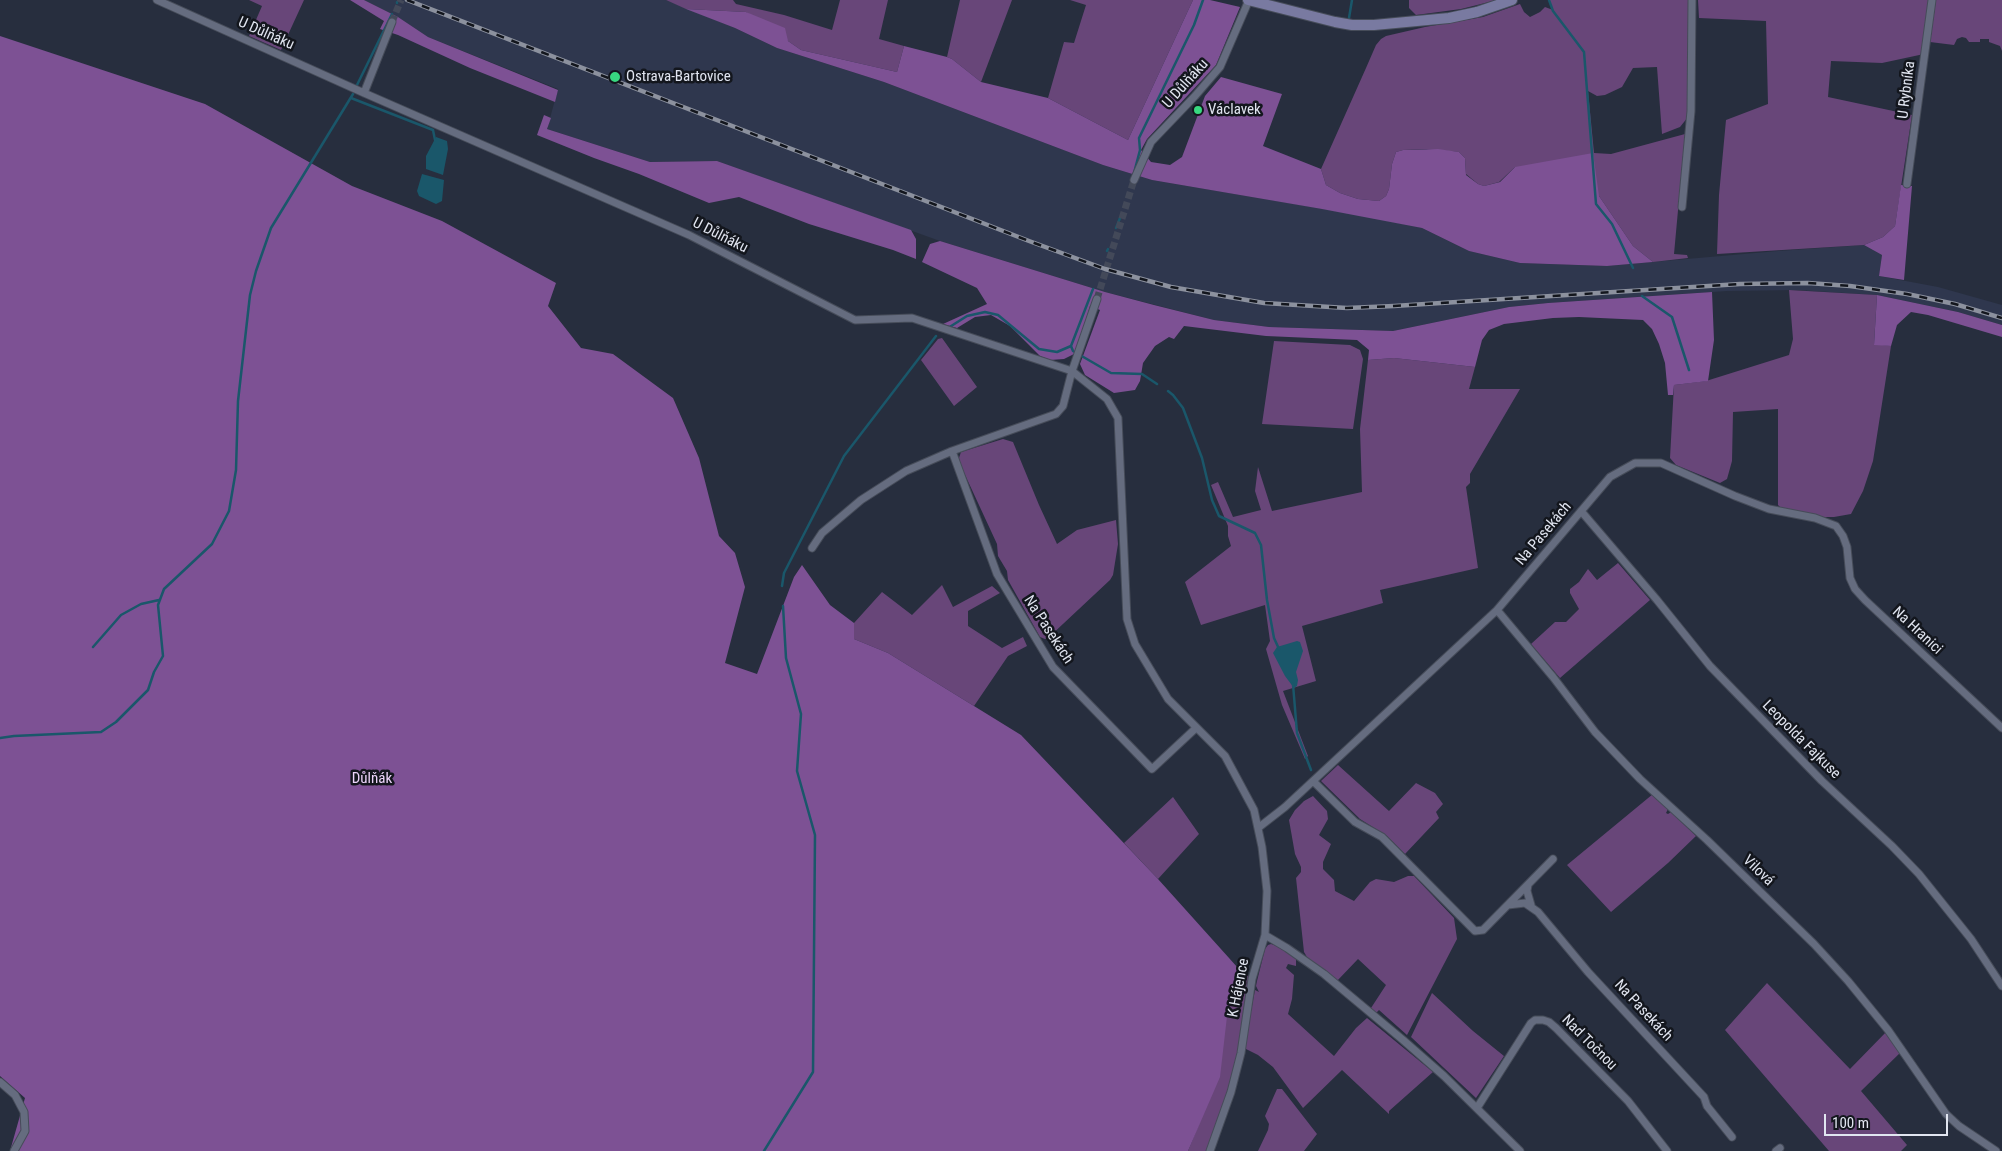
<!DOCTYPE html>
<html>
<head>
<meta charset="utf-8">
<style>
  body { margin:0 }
  #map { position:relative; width:2002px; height:1151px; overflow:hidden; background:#272e3e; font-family:"Roboto Condensed",sans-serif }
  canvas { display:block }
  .scale { position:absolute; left:1824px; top:1114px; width:124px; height:22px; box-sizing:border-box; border:2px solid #e1e5f0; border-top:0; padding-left:6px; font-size:15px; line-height:18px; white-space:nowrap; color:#e1e5f0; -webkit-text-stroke:4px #13161d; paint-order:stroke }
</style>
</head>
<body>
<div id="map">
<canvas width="2002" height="1151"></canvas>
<div class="scale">100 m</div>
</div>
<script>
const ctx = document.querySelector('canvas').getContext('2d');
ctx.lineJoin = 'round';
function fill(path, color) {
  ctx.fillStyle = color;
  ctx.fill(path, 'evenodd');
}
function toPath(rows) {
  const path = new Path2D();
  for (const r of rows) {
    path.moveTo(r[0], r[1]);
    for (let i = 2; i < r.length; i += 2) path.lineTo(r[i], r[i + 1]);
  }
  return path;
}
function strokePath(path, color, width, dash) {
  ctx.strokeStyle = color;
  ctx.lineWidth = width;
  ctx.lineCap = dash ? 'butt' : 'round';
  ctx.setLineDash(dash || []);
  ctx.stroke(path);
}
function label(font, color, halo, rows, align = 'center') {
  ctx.font = font + ' "Roboto Condensed",sans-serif';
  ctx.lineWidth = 5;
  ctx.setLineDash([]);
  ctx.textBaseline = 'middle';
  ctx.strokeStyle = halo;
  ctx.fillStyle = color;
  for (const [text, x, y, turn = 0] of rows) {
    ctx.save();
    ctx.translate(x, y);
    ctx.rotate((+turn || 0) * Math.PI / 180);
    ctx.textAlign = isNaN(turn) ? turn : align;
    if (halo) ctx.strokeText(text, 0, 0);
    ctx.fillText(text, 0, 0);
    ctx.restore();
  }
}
const built = toPath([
  [364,0,666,0,735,28,777,48,884,82,1103,165,1152,180,1365,216,1422,228,1469,251,1520,263,1607,266,1778,251,1864,245,1882,255,1879,276,1938,287,2002,305,2002,325,1958,312,1877,295,1797,290,1727,291,1548,303,1509,307,1393,331,1269,327,1214,320,1105,292,940,241,717,161,650,162,547,129,558,89,428,37,398,17]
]);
const green = toPath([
  [249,0,304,0,281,50,249,36,262,6],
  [666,0,733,0,736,4,784,15,832,30,840,0,888,0,879,39,904,46,897,72,801,50,746,12,686,9],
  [960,0,1012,0,981,82,952,59,947,57],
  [1070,0,1193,0,1128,140,1048,98,1064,42,1074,43,1086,5],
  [1409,0,1497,0,1461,9,1416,15,1409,8],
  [1549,0,1689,0,1688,117,1680,127,1662,134,1657,67,1633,68,1622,87,1605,95,1597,96,1588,91,1594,153,1611,154,1685,134,1674,254,1687,255,1688,258,1653,262,1633,246,1599,196,1515,167,1499,182,1484,186,1478,184,1466,174,1465,158,1459,152,1426,149,1403,150,1396,152,1392,164,1389,189,1386,196,1379,201,1358,199,1340,193,1326,185,1321,169,1366,68,1376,45,1381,39,1386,36,1425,27,1483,17,1520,4,1524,12,1530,17,1540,12,1545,7,1553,10],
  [1698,0,1929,0,1924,54,1882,63,1831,61,1828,97,1912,115,1895,226,1883,237,1864,245,1717,254,1719,195,1726,120,1768,104,1766,21,1699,18],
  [1936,0,2002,0,2002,51,2000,46,1989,42,1989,39,1980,39,1980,42,1969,42,1966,38,1962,37,1957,39,1954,45,1930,42],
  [1789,290,1877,295,1874,344,1891,346,1873,461,1863,491,1851,514,1834,517,1822,517,1782,509,1778,505,1778,409,1733,412,1732,461,1727,479,1720,483,1676,465,1670,458,1674,385,1706,381,1789,355,1793,339],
  [942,338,977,387,954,406,921,360,938,339],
  [1274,341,1350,345,1360,350,1363,359,1353,429,1262,424],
  [1394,358,1475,367,1469,389,1520,389,1470,474,1470,483,1466,487,1478,568,1380,590,1383,603,1302,626,1316,681,1283,691,1308,756,1305,759,1282,705,1266,649,1270,641,1265,605,1201,625,1185,582,1231,546,1228,536,1228,526,1211,485,1218,482,1233,517,1261,510,1255,491,1258,467,1272,511,1362,492,1360,429,1368,360],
  [1003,439,1013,442,1039,505,1057,544,1077,530,1116,520,1118,544,1113,575,1110,580,1048,638,1045,639,1040,637,1008,580,1007,571,998,556,997,544,960,464,959,458,961,452],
  [1618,563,1650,600,1560,678,1531,644,1555,622,1566,622,1579,609,1570,593,1570,589,1579,582,1588,569,1597,580],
  [942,585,953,607,992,586,1000,593,968,611,968,626,1002,648,1023,637,1027,646,1008,656,974,706,888,653,854,639,854,623,882,592,912,615],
  [1338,765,1389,811,1416,783,1435,793,1443,804,1436,812,1439,818,1405,854,1387,836,1360,819,1321,781],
  [1653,794,1668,809,1666,813,1668,814,1671,812,1696,836,1668,863,1611,912,1567,865],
  [1313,796,1327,811,1328,819,1319,835,1331,844,1323,862,1323,869,1334,880,1335,891,1354,901,1370,882,1376,879,1394,882,1408,876,1414,876,1454,918,1457,939,1407,1035,1379,1010,1376,1013,1371,1008,1386,985,1358,959,1337,981,1307,957,1304,952,1296,878,1301,872,1301,867,1295,854,1289,820,1295,810,1304,801],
  [1173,797,1199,834,1158,879,1124,843],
  [1271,944,1280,947,1296,958,1296,966,1288,964,1286,968,1294,975,1292,999,1288,1014,1334,1056,1356,1028,1367,1018,1433,1072,1389,1111,1389,1114,1342,1070,1303,1108,1273,1067,1258,1055,1244,1048,1255,990,1259,992,1256,986,1257,981,1265,949,1268,945],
  [1238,968,1252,979,1241,1053,1210,1151,1188,1151,1201,1119],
  [1767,983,1850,1069,1888,1030,1902,1051,1861,1091,1907,1145,1901,1151,1829,1151,1725,1030],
  [1432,993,1473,1031,1504,1056,1476,1098,1411,1037],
  [1277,1089,1282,1089,1317,1134,1304,1151,1258,1151,1268,1130,1269,1124,1265,1116]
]);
const forest = toPath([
  [350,0,364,0,398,17,428,37,558,90,555,102,470,68,398,35,380,29,384,21],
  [1193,0,1210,0,1240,7,1216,65,1147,139,1141,150,1151,162,1170,165,1182,157,1205,96,1221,77,1282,94,1263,146,1321,169,1326,185,1340,193,1358,199,1379,201,1386,196,1389,189,1392,164,1396,152,1403,150,1438,149,1459,152,1465,158,1466,175,1478,184,1484,186,1500,182,1515,167,1593,153,1599,196,1633,246,1653,262,1607,266,1520,263,1469,251,1422,228,1322,209,1152,180,1103,165,884,82,777,48,735,28,686,9,746,12,785,28,788,41,801,50,897,72,904,46,947,57,952,59,981,82,1048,98,1128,140],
  [0,36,205,104,352,186,442,221,556,283,548,306,581,348,613,354,673,398,699,458,719,536,735,553,745,587,725,663,757,674,794,577,802,565,830,605,854,623,854,639,888,653,1021,735,1158,879,1238,968,1229,999,1220,1077,1188,1151,10,1151,25,1098,0,1076],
  [544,115,551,118,547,129,650,162,717,161,911,230,916,239,916,259,893,250,809,224,739,197,709,203,639,174,594,158,537,135],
  [1901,185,1912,186,1904,280,1879,276,1882,255,1864,245,1883,237,1895,226],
  [940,241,1105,292,1154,305,1214,320,1269,327,1393,331,1509,307,1548,303,1712,292,1714,340,1708,381,1674,385,1673,395,1668,395,1665,363,1659,344,1652,329,1643,320,1579,317,1553,318,1504,324,1489,330,1482,340,1475,367,1394,358,1368,360,1369,350,1357,340,1266,336,1184,326,1174,339,1169,337,1155,346,1143,363,1140,381,1135,390,1114,393,1085,375,1080,364,1100,310,1090,306,1076,353,1064,359,1050,360,1040,356,1010,326,991,315,975,317,957,328,943,324,987,304,977,288,922,262,930,244],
  [1877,295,1958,312,2002,325,2002,337,1928,315,1911,312,1897,325,1891,346,1874,345]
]);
const water = toPath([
  [436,137,447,141,448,149,443,175,426,169,426,156],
  [422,174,444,180,442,201,436,204,419,196,417,191],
  [1297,641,1300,642,1303,651,1296,672,1298,680,1297,686,1294,688,1285,676,1273,653,1277,647]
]);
const stream = toPath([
  [1549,0,1553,11,1584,52,1596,204,1612,224,1633,268],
  [397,3,397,2],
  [1349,18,1352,0],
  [356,87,392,14],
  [351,98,433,130,435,140],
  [1134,173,1140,150,1139,138,1194,25,1203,0],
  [1116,228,1120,218],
  [1107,251,1108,249],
  [1642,296,1672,317,1689,370],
  [948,328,967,316,985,312,998,315,1039,349,1057,352,1071,346,1093,289],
  [1071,346,1073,351,1111,373,1142,374,1157,384],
  [1168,391,1173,395,1183,408,1202,458,1212,500,1219,516,1255,533,1261,545,1267,600,1274,638,1279,649],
  [782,586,784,573,844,456,936,336],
  [93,647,121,615,141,604,159,600],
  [1293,684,1297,733,1311,770],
  [0,738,14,736,101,732,116,722,148,690,154,672,163,656,158,605,164,589,212,544,229,511,236,470,238,401,250,295,256,271,271,228,353,94],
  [764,1151,813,1072,815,835,797,771,801,714,786,658,783,606]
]);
const streetTunnel = toPath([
  [392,22,401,0],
  [1097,299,1134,180]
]);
const street = toPath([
  [157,0,364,93,689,235,855,320,912,318,1072,371,1107,399,1118,418,1127,619,1135,644,1168,699,1225,756,1254,810,1262,847,1267,891,1265,935,1252,979,1241,1053,1231,1092,1210,1151],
  [364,93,392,22],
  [1134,180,1151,142,1195,96,1220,67,1249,0],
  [1907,184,1932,0],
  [1682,207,1691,111,1692,0],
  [952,451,997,574,1053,667,1152,769,1196,728],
  [1581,511,1657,600,1710,666,1822,781,1892,846,1919,874,1971,939,2002,986],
  [812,548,822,533,861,500,906,471,952,451,1056,414,1063,406,1072,371,1097,299],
  [1497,610,1553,677,1595,732,1640,779,1707,840,1814,944,1848,981,1888,1030,1946,1114,1959,1126,1996,1151],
  [1313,781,1355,822,1382,837,1475,931,1483,930,1553,859],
  [1258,828,1285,807,1497,610,1610,477,1635,463,1661,463,1735,496,1769,509,1815,518,1836,526,1843,536,1847,547,1850,578,1855,589,1865,600,2002,728],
  [1528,885,1527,891,1531,905],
  [1508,905,1525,903,1538,912,1588,972,1704,1097,1707,1106,1732,1137],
  [1265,935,1287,948,1324,974,1403,1040,1444,1076,1520,1151],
  [0,1082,15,1095,24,1112,25,1131,14,1151],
  [1477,1108,1531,1023,1535,1020,1543,1020,1549,1022,1556,1028,1628,1101,1667,1151],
  [1776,1151,1780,1148]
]);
const secondary = toPath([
  [1248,0,1335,22,1352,25,1374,25,1449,18,1477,12,1512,0]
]);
const rail = toPath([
  [407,0,1029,241,1105,269,1171,287,1264,303,1347,308,1394,306,1740,284,1808,283,1850,286,1907,294,1955,304,2002,318]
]);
const markers = [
  [615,77,6,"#38d880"],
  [1198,110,5,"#38d880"]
];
const streetNames = [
  ["U Důlňáku",266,34,24],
  ["U Důlňáku",1186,84,-48],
  ["U Rybníka",1907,90,-83],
  ["U Důlňáku",720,236,27],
  ["Na Pasekách",1544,534,-50],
  ["Na Pasekách",1048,630,57],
  ["Na Hranici",1917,631,43],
  ["Leopolda Fajkuse",1801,740,45],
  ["Vilová",1758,871,44],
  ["K Hájence",1239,988,-79],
  ["Na Pasekách",1643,1011,47],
  ["Nad Točnou",1589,1043,45]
];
const poiNames = [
  ["Ostrava-Bartovice",626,77],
  ["Václavek",1208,110]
];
const parkNames = [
  ["Důlňák",372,779]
];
fill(built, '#2f374e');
fill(green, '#684679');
fill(forest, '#7d5194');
fill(water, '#1a576a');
strokePath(stream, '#1a576a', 2.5);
strokePath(streetTunnel, '#434959', 7, [7, 3.5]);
strokePath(street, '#464c59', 9);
strokePath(secondary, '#464c59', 12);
strokePath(street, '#656c7f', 7);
strokePath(secondary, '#797aa1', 10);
strokePath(rail, '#8c919e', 4.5);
strokePath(rail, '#13161d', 2.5, [8]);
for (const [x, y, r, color] of markers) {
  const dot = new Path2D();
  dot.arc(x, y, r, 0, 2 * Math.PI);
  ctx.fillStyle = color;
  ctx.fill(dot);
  strokePath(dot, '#13161d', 2);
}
label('15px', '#e1e5f0', '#13161d', streetNames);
label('15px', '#e1e5f0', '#13161d', poiNames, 'left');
label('15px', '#ecd4fa', '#13161d', parkNames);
</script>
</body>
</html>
